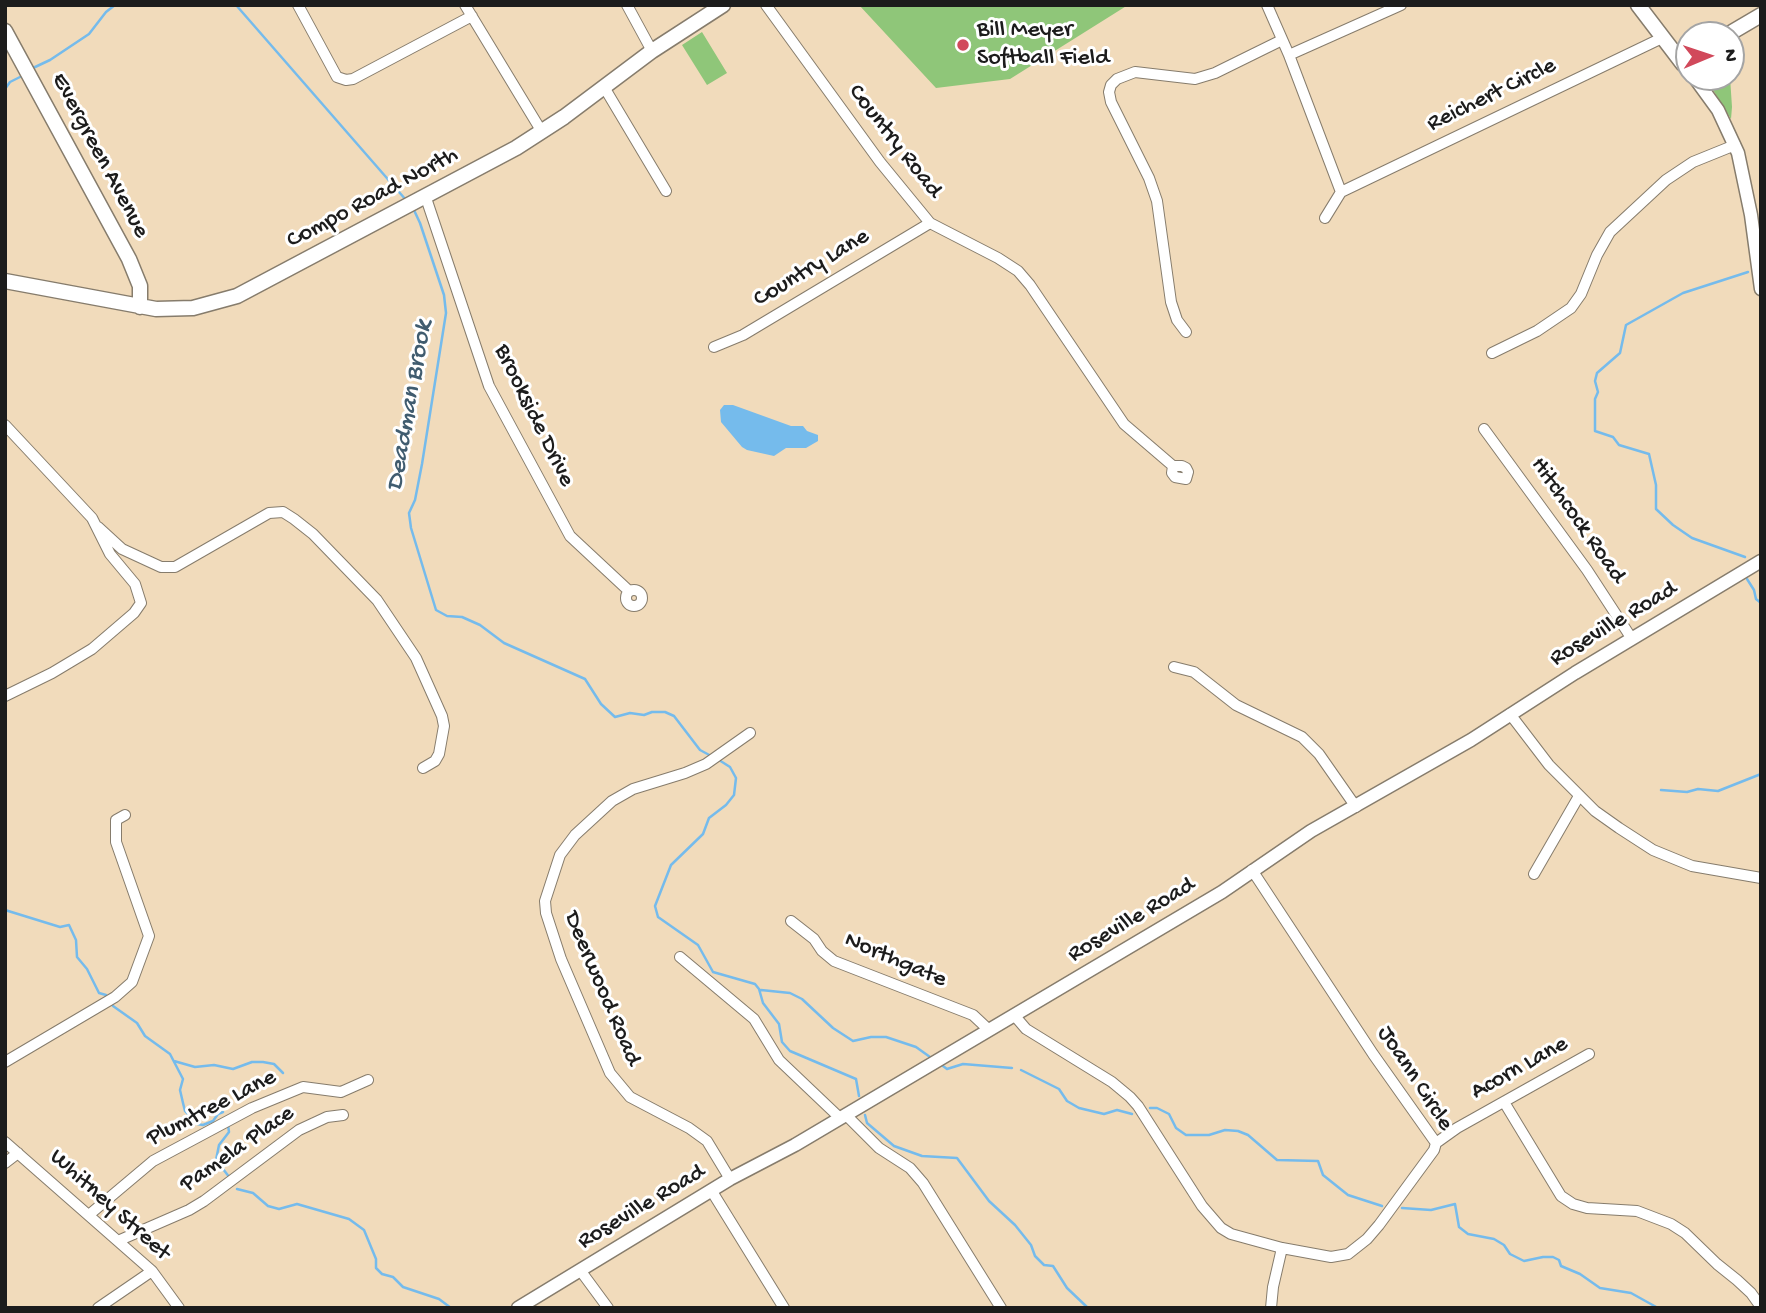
<!DOCTYPE html>
<html>
<head>
<meta charset="utf-8">
<style>
  body { margin:0 }
  #map { position:relative; width:1766px; height:1313px; overflow:hidden; background:#f1dbbb; font-family:"Gochi Hand",sans-serif }
  canvas { display:block }
  .frame { position:absolute; inset:0; border:7px solid #1c1c1c; pointer-events:none }
  .north { position:absolute; left:1675px; top:21px; width:70px; height:70px; box-sizing:border-box; background:#fff; border:2px solid #a4a4a4; border-radius:50%; rotate:88deg; font-size:19px; font-weight:700; line-height:28px; text-align:center; color:#1c1c1c }
  .north::after { content:''; display:block; margin:auto; width:24px; height:32px; background:#d1495b; clip-path:polygon(50% 0,100% 100%,50% 72%,0 100%) }
</style>
</head>
<body>
<div id="map">
<canvas width="1766" height="1313"></canvas>
<div class="frame"></div>
<div class="north">N</div>
</div>
<script>
const ctx = document.querySelector('canvas').getContext('2d');
ctx.lineJoin = 'round';
function fill(path, color) {
  ctx.fillStyle = color;
  ctx.fill(path, 'evenodd');
}
function toPath(rows) {
  const path = new Path2D();
  for (const r of rows) {
    if (r.length === 3) {
      path.moveTo(r[0] + r[2], r[1]);
      path.arc(r[0], r[1], r[2], 0, 2 * Math.PI);
      continue;
    }
    path.moveTo(r[0], r[1]);
    for (let i = 2; i < r.length; i += 2) path.lineTo(r[i], r[i + 1]);
  }
  return path;
}
function strokePath(path, color, width, dash) {
  ctx.strokeStyle = color;
  ctx.lineWidth = width;
  ctx.lineCap = dash ? 'butt' : 'round';
  ctx.setLineDash(dash || []);
  ctx.stroke(path);
}
function label(font, color, halo, rows, align = 'center') {
  ctx.font = font + ' "Gochi Hand",sans-serif';
  ctx.lineWidth = 6;
  ctx.setLineDash([]);
  ctx.textBaseline = 'middle';
  ctx.strokeStyle = halo;
  ctx.fillStyle = color;
  for (const [text, x, y, turn = 0] of rows) {
    ctx.save();
    ctx.translate(x, y);
    ctx.rotate((+turn || 0) * Math.PI / 180);
    ctx.textAlign = isNaN(turn) ? turn : align;
    if (halo) ctx.strokeText(text, 0, 0);
    ctx.fillText(text, 0, 0);
    ctx.restore();
  }
}
const green = toPath([
  [859,5,1128,5,1010,79,936,88],
  [702,32,727,73,707,85,682,45],
  [1705,77,1730,77,1732,107,1731,119]
]);
const water = toPath([
  [724,405,733,405,791,426,803,426,807,431,818,435,818,441,806,448,786,448,774,456,747,450,742,447,721,422,720,410]
]);
const stream = toPath([
  [236,5,406,200],
  [33,68,50,60,89,34,106,12,115,5],
  [5,89,10,82,24,75],
  [413,208,420,223,444,295,446,313,422,464,415,500,409,513,411,528,436,610,447,616,462,617,480,625,504,643,585,679,601,704,615,717,630,713,644,715,652,712,665,712,674,716,700,750,713,757],
  [1745,557,1692,538,1673,525,1656,509,1656,485,1649,454,1619,445,1613,437,1595,431,1595,399,1598,392,1595,381,1597,373,1620,353,1626,325,1683,293,1748,272],
  [1747,579,1754,590,1756,599,1761,603],
  [719,760,730,767,736,778,734,795,726,805,709,818,703,834,671,865,655,906,658,917,698,945,713,972,755,984,759,989,763,1003,779,1024,782,1042,790,1051,856,1079,859,1096],
  [1661,790,1687,792,1698,789,1718,791,1761,774],
  [5,910,60,927,69,925,76,940,77,957,87,969,99,993,106,995],
  [761,990,790,993,802,999,833,1028,853,1041,871,1037,886,1037,916,1047,930,1057],
  [113,1006,137,1023,145,1036,170,1054,183,1079,180,1090,183,1103,185,1111,197,1124,203,1125,213,1121,218,1114,223,1112],
  [174,1061,195,1067,214,1065,233,1069,252,1062,263,1062,274,1064,283,1073],
  [943,1066,947,1069,963,1064,1012,1068],
  [1021,1070,1059,1089,1067,1101,1079,1108,1104,1114,1117,1110,1132,1114],
  [1150,1108,1157,1108,1169,1114,1176,1128,1186,1135,1209,1135,1225,1130,1238,1131,1248,1135,1277,1160,1318,1161,1323,1175,1348,1195,1382,1206],
  [865,1115,867,1123,894,1146,922,1156,957,1158,989,1201,1015,1225,1031,1245,1035,1256,1044,1265,1053,1266,1067,1288,1088,1308],
  [228,1125,229,1132,219,1145,216,1160,230,1178],
  [237,1189,253,1193,268,1206,279,1209,297,1204,349,1219,364,1230,376,1259,376,1268,382,1274,393,1277,403,1287,439,1299,451,1308],
  [1402,1208,1431,1210,1455,1204,1459,1227,1468,1234,1494,1239,1504,1245,1510,1254,1524,1261,1543,1257,1553,1257,1559,1260,1561,1266,1580,1274,1600,1288,1631,1293,1658,1308]
]);
const minor = toPath([
  [298,5,337,77,346,80,353,79,472,16],
  [465,5,542,132],
  [627,5,652,51],
  [766,5,880,162,930,223,998,258,1018,271,1030,285,1124,424,1173,466,1182,466,1186,468,1188,472,1186,479,1175,477,1172,473,1173,466],
  [1267,5,1289,55,1341,192],
  [1289,55,1401,5],
  [604,87,666,191],
  [425,195,489,386,570,536,629,591],
  [1325,218,1341,192,1662,38],
  [1186,332,1177,320,1171,302,1157,201,1149,178,1111,102,1109,92,1111,85,1117,79,1135,72,1195,79,1215,73,1282,40],
  [714,347,743,335,930,223],
  [1492,353,1537,331,1571,308,1581,294,1597,255,1610,232,1666,180,1693,162,1735,145],
  [5,425,92,518,110,554,135,584,141,603,134,613,92,649,52,673,5,696],
  [1484,429,1587,570,1632,639],
  [98,527,122,549,161,567,175,567,269,513,283,512,294,519,313,534,377,600,416,658,442,716,444,726,439,754,435,761,423,768],
  [634,598,8],
  [1174,667,1194,672,1236,705,1302,737,1319,754,1356,807],
  [1510,714,1549,765,1595,811,1619,828,1653,850,1692,866,1761,878],
  [1534,874,1579,796],
  [791,921,814,939,822,951,834,961,973,1015,989,1030],
  [680,957,754,1019,779,1060,840,1118],
  [1014,1015,1026,1029,1112,1082,1130,1097,1138,1106,1202,1206,1221,1228,1231,1234,1282,1248,1331,1257,1348,1254,1367,1239,1379,1225,1434,1150,1436,1143,1373,1054,1252,870],
  [5,1062,115,997,132,982,149,936,116,842,116,820,125,815],
  [1504,1102,1561,1196,1573,1204,1587,1208,1637,1211,1671,1224,1685,1233,1717,1264,1737,1280,1751,1293,1761,1307],
  [846,1115,879,1148,910,1168,923,1183,1001,1308],
  [5,1142,152,1271,179,1308],
  [1436,1143,1457,1128,1589,1054],
  [5,1163,18,1153],
  [730,1179,707,1141,689,1128,630,1097,610,1073,561,959,546,913,545,901,560,855,575,835,612,801,633,789,685,773,706,764,750,733],
  [711,1190,784,1308],
  [90,1214,153,1161,252,1108,303,1087,341,1092,368,1080],
  [120,1240,189,1210,204,1201,299,1130,327,1117,343,1115],
  [580,1270,608,1308],
  [98,1308,152,1271],
  [1271,1308,1273,1287,1282,1248]
]);
const tertiary = toPath([
  [1694,77,1718,110,1738,153,1751,215,1761,289],
  [518,1308,730,1179,795,1145,1222,892,1311,831,1471,740,1575,673,1761,561]
]);
const secondary = toPath([
  [1638,5,1683,64,1689,59],
  [5,31,129,259,140,286,140,307],
  [1727,35,1761,15],
  [5,281,156,309,193,308,237,296,516,148,564,117,652,51,723,5]
]);
const markers = [
  [963,45,7,"#d1495b"]
];
const poiNames = [
  ["Bill Meyer",977,31],
  ["Softball Field",977,59]
];
const streetNames = [
  ["Reichert Circle",1492,96,-26],
  ["Country Road",894,142,52],
  ["Evergreen Avenue",99,156,62],
  ["Compo Road North",373,199,-28],
  ["Country Lane",812,269,-31],
  ["Brookside Drive",533,416,64],
  ["Hitchcock Road",1577,521,55],
  ["Roseville Road",1614,625,-31],
  ["Roseville Road",1132,921,-31],
  ["Northgate",895,961,23],
  ["Deerwood Road",601,989,67],
  ["Acorn Lane",1520,1069,-29],
  ["Joann Circle",1414,1079,57],
  ["Plumtree Lane",212,1109,-27],
  ["Pamela Place",238,1150,-35],
  ["Whitney Street",109,1206,42],
  ["Roseville Road",642,1208,-31]
];
const waterNames = [
  ["Deadman Brook",411,406,-80]
];
fill(green, '#8fc679');
fill(water, '#75bbec');
strokePath(stream, '#75bbec', 2.5);
strokePath(minor, '#867c6c', 12);
strokePath(tertiary, '#867c6c', 15);
strokePath(secondary, '#867c6c', 17);
strokePath(minor, '#fff', 10);
strokePath(tertiary, '#fff', 12);
strokePath(secondary, '#fff', 14);
for (const [x, y, r, color] of markers) {
  const dot = new Path2D();
  dot.arc(x, y, r, 0, 2 * Math.PI);
  ctx.fillStyle = color;
  ctx.fill(dot);
  strokePath(dot, '#fff', 2.5);
}
label('24px', '#1c1c1c', '#fff', poiNames, 'left');
label('24px', '#1c1c1c', '#fff', streetNames);
label('italic 26px', '#405c6f', '#fff', waterNames);
</script>
</body>
</html>
